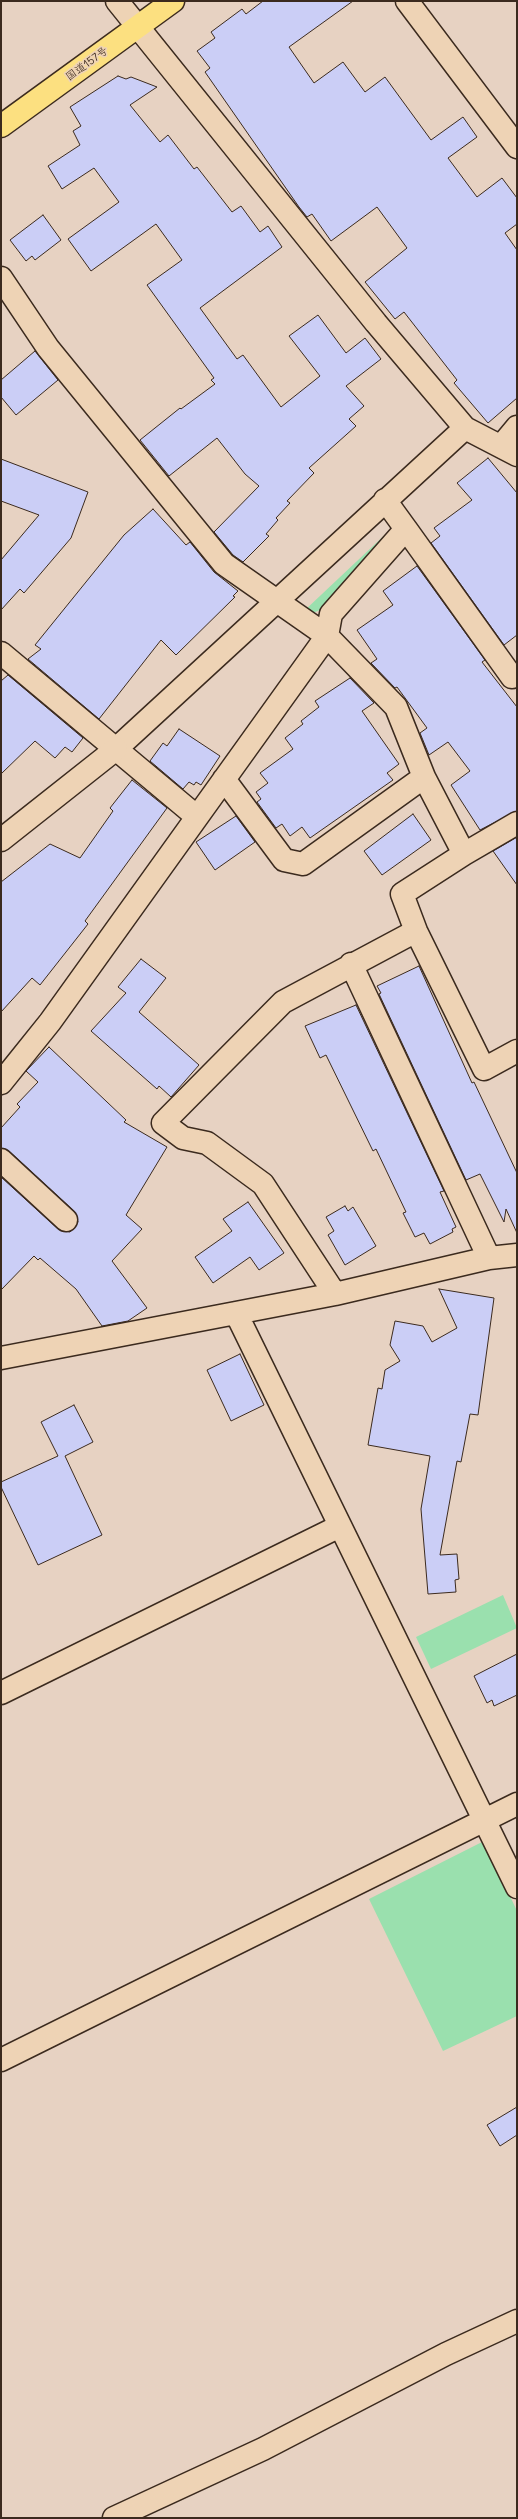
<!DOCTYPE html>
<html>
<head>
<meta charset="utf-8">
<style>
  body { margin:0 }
  #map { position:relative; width:518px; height:2519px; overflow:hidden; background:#e7d2c2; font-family:Delius,sans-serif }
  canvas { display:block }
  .frame { position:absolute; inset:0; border:2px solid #3b2a1e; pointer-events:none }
</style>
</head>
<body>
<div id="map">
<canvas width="518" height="2519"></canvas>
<div class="frame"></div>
</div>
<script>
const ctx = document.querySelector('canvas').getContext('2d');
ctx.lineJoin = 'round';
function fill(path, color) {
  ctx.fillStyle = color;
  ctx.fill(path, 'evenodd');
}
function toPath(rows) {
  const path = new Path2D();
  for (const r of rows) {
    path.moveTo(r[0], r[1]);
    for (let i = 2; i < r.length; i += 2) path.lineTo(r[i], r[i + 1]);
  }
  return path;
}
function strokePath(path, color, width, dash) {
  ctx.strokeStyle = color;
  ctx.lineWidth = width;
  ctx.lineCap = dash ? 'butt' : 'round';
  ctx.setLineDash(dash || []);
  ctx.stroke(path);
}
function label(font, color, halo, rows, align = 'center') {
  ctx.font = font + ' Delius,"Klee One",sans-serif';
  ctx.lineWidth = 3.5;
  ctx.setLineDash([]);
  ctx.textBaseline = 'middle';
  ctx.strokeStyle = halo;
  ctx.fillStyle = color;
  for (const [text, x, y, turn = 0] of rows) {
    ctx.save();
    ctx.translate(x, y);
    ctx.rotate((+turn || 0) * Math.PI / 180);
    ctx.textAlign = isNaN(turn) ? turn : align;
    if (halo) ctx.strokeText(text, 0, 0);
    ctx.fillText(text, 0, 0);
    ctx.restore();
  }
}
const green = toPath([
  [391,529,328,607,310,614,304,611],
  [503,1595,517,1628,431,1669,416,1637],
  [484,1841,517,1911,517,2016,443,2051,369,1899]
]);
const building = toPath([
  [263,1,353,1,289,47,314,83,343,62,365,92,385,77,431,140,463,117,477,137,448,158,477,197,502,178,517,198,517,224,505,233,517,250,517,398,488,423,454,383,457,380,404,312,395,319,365,282,407,248,377,207,331,241,312,214,307,217,299,207,205,72,210,68,197,51,215,38,211,32,242,9,246,14,263,1],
  [118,76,126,79,131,77,157,87,130,105,160,142,168,135,194,169,197,167,232,212,241,206,260,232,268,226,282,247,200,308,237,359,243,355,281,407,320,376,289,336,318,315,346,353,365,338,381,359,346,386,364,406,349,419,356,426,309,468,314,473,287,501,290,503,276,518,278,520,266,534,269,536,243,562,233,555,214,532,259,486,245,474,217,438,169,476,140,440,180,408,181,409,215,384,211,380,214,378,147,285,182,260,156,224,91,271,68,239,119,202,94,168,62,189,48,166,80,145,73,131,81,126,70,107,118,76],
  [43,215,61,240,35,260,32,256,26,261,10,240,43,215],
  [35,351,58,380,16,415,1,397,1,380,35,351],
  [488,458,517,493,517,635,504,645,431,543,440,536,434,528,472,500,457,483,488,458],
  [1,459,88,492,71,538,24,593,20,589,1,610,1,560,39,515,1,501,1,459],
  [153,509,186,545,190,542,214,572,238,591,233,596,235,597,176,655,161,640,99,719,28,659,41,649,35,645,124,535,153,509],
  [417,566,485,660,482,662,517,707,517,811,480,830,451,785,470,771,448,742,429,755,420,733,427,728,397,687,395,688,371,663,377,659,357,630,393,605,383,591,417,566],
  [8,675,83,738,72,752,65,747,55,758,35,741,1,774,1,681,8,675],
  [350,678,374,703,362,711,399,764,387,773,393,780,310,838,302,827,290,836,282,824,276,828,257,802,261,799,256,792,268,783,260,773,293,749,285,738,303,724,301,721,319,707,315,701,350,678],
  [179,729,220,756,201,785,196,782,194,785,189,782,183,789,150,761,163,743,167,746,179,729],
  [132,780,167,808,85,921,88,924,40,985,32,978,1,1012,1,882,50,844,80,858,113,811,110,808,132,780],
  [413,814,431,840,382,875,364,851,413,814],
  [236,816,255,842,215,870,196,842,236,816],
  [517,837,517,885,493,851,517,837],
  [141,959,166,978,139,1012,199,1065,171,1097,159,1086,157,1089,91,1031,126,993,118,987,141,959],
  [419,966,472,1083,474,1082,517,1173,517,1233,506,1209,504,1222,480,1174,466,1180,379,994,381,993,377,986,419,966],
  [356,1005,444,1191,440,1192,456,1227,452,1229,453,1232,430,1244,424,1233,415,1237,403,1213,406,1212,376,1149,373,1151,326,1055,320,1058,305,1026,356,1005],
  [49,1047,126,1120,124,1122,167,1147,126,1215,142,1229,112,1261,147,1308,128,1321,102,1326,76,1289,40,1258,38,1260,34,1256,1,1290,1,1177,58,1229,70,1232,78,1222,74,1211,9,1151,1,1148,1,1128,20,1107,17,1104,38,1082,26,1071,49,1047],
  [248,1202,284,1253,259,1270,250,1257,213,1283,195,1257,232,1231,223,1219,248,1202],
  [345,1206,348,1211,353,1207,376,1246,345,1265,328,1235,334,1231,326,1217,345,1206],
  [439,1289,494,1298,478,1415,470,1414,461,1462,457,1461,440,1555,457,1554,459,1579,455,1580,456,1592,428,1594,421,1509,430,1456,368,1445,378,1388,382,1389,385,1370,400,1361,390,1345,395,1321,423,1326,432,1342,457,1328,439,1289],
  [240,1354,264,1405,231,1421,207,1370,240,1354],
  [74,1405,93,1442,65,1456,102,1535,38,1565,1,1487,1,1482,58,1456,41,1422,74,1405],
  [517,1654,517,1695,494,1706,492,1700,487,1703,474,1676,517,1654],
  [517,2107,517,2135,500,2146,487,2125,517,2107]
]);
const minor = toPath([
  [117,1,376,323,465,428,517,455],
  [407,1,517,147],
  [1,278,48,348,224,564,327,636,396,707,424,777,464,854,402,894,416,931,484,1069,517,1051],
  [502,445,517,427],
  [406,529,512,677],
  [1,653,196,816],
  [116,749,465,428],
  [224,779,284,860,303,864,424,777],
  [464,854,517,823],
  [351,964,489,1258],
  [1,1083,50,1022,327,636,331,614,406,529,385,500],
  [1,1160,66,1220],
  [335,1294,263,1184,207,1143,183,1138,163,1123,283,1002,416,931],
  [236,1313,517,1887],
  [1,1358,335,1294,489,1258,517,1255],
  [1,1693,340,1526],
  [1,2060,517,1804],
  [114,2518,263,2449,446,2354,517,2321]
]);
const tertiary = toPath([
  [1,840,116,749]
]);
const trunk = toPath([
  [1,126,173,1]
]);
const streetNames = [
  ["国道157号",87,64,-36]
];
fill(green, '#9ae0ae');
fill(building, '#cbcef6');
strokePath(building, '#3b2a1e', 1);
strokePath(minor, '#3b2a1e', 25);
strokePath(tertiary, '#3b2a1e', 25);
strokePath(trunk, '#3b2a1e', 25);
strokePath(minor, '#eed3b5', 22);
strokePath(tertiary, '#eed3b5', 22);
strokePath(trunk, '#fce080', 22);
label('11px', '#3b2a1e', '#eed3b5', streetNames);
</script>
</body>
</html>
